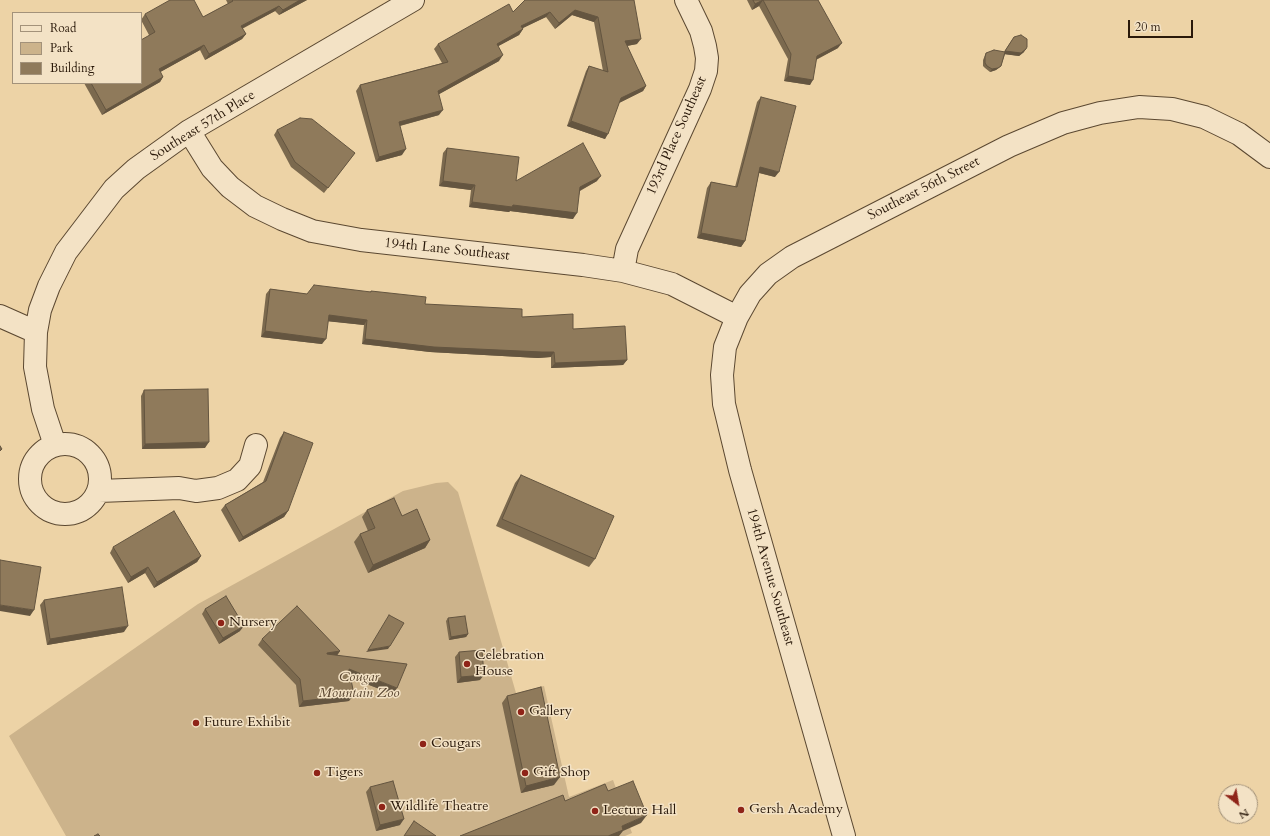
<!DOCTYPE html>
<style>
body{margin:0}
#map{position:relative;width:1270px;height:836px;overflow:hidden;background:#edd3a6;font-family:Cardo,serif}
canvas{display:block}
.legend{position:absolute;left:12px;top:12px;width:130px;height:72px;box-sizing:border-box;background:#f3e2c5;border:1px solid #a3927a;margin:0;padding:5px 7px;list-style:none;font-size:12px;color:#2a190a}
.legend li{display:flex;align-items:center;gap:8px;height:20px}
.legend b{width:20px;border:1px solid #a3927a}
.north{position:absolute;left:1218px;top:784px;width:40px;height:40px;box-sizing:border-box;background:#f3e2c5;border:1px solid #a3927a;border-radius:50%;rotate:149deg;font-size:11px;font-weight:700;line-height:16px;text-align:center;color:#2a190a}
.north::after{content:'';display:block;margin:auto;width:14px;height:18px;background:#8f2418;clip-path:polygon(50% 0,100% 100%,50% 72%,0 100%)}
.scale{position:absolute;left:1128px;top:20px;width:65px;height:18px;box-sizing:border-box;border:2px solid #2a190a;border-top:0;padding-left:5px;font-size:12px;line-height:14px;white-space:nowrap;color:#2a190a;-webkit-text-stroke:3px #f3e2c5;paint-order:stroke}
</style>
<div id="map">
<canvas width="1270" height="836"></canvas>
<ul class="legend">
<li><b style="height:5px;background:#f3e2c5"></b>Road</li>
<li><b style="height:11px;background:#ccb38b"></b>Park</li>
<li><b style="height:11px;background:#8f7a5b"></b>Building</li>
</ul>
<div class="north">N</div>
<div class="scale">20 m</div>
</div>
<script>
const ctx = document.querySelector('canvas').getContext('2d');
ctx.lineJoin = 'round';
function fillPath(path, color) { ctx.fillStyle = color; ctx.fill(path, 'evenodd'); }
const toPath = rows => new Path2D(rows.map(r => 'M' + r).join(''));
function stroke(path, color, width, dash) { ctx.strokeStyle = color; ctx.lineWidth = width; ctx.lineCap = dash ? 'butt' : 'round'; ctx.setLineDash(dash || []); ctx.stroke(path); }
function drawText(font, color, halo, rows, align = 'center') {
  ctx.font = font + ' Cardo,serif'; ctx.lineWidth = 3; ctx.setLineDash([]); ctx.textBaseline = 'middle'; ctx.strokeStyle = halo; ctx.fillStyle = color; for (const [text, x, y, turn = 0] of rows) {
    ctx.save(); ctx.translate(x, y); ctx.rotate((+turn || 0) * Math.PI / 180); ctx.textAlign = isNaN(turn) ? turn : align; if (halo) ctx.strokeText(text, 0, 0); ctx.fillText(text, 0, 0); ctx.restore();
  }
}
fillPath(toPath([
 [448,482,458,492,516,693,544,686,569,797,613,780,632,833,625,836,66,836,9,736,198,604,403,491,436,483]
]), '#ccb38b');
const minor = toPath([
 [189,131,212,168,230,187,255,206,282,219,312,231,361,240,583,265,623,271,672,284,737,317],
 [623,271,627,249,700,89,706,71,707,58,705,46,701,31,686,0],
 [0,316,36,332],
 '30 479a35 35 0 1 1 70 0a35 35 0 1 1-70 0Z',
 [55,445,43,409,35,367,36,332,40,310,49,286,66,252,114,189,136,169,189,131,413,0],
 [99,491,179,488,196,491,218,488,237,480,250,466,256,445],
 [844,836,740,470,724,404,722,375,725,347,737,317,750,294,768,274,792,257,1009,146,1063,123,1100,113,1139,107,1172,109,1204,117,1239,134,1270,157]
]);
stroke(minor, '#5b4831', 24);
stroke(minor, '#f3e2c5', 22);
fillPath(toPath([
 [226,0,307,0,279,15,275,11,242,29,246,34,242,39,205,60,200,50,160,72,163,77,160,82,102,115,84,83,141,83,149,35,141,20,145,14,203,17,228,4],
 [634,0,637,44,627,46,646,86,643,91,619,103,605,139,567,126,586,71,589,66,603,71,594,22,572,15,555,29,546,17,522,28,523,29,519,35,498,46,499,61,439,94,439,115,400,126,402,155,376,162,356,91,360,85,442,63,434,49,438,44,513,12],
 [747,0,818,0,838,48,816,60,810,85,784,81,788,59,759,6,752,10],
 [1014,37,1024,52,1019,56,1005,54,1001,66,996,70,990,72,985,68,983,66,983,60,986,53,1004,52],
 [761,97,775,177,759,173,745,241,741,247,697,238,707,188,711,182,735,187,757,102],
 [277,130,355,153,324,193,291,167,274,135],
 [447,148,516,181,597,181,580,191,573,219,510,211,509,212,469,207,471,190,439,186,443,153],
 [270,289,307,294,370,292,371,291,425,304,522,317,573,329,627,360,623,365,551,368,551,357,538,358,430,352,362,344,364,325,328,321,322,344,261,337,266,294],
 [144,390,205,448,142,449,141,396],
 [284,432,288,511,284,517,239,542,221,510,225,505,263,482,280,438],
 [521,475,595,559,589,567,496,526,515,483],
 [367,510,402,516,430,540,425,548,368,573,354,542,360,534,368,531,362,517],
 [113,547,201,556,197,562,154,588,145,573,128,583,110,553],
 [44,600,124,632,47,645,40,605],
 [205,609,240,631,219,644,202,614],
 [448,618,468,634,466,637,449,640,446,621],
 [262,639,340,651,337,655,393,694,351,678,349,701,299,707,296,685,258,645],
 [459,652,480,680,457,683,455,657],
 [507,696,554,785,521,793,502,703],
 [370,787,400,825,376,831,366,792]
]), '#7b694e');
fillPath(toPath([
 [300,0,307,0,279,15,283,10],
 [763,0,759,6,752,10,755,4],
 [279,6,275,11,237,31,241,26],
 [575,10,598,17,594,22,572,15,555,29,559,23],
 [550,12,546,17,517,31,521,26],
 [523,29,519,35,493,49,497,44],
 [246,34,242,39,205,60,209,54],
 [641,39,637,44,621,47,625,41],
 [842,43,838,48,813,61,817,56],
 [204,45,200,50,155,75,159,69],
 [1026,49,1024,52,1019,56,1003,54,1005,51],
 [503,55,499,61,434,97,438,91],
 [1001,66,996,70,990,72,992,69],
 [788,76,813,80,810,85,784,81],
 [163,77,160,82,102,115,106,110],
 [646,86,643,91,617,104,621,98],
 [443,110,439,115,395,127,399,122],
 [571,121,608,134,605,139,567,126],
 [406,149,402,155,376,162,379,157],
 [760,167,779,172,775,177,756,172],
 [601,176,597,181,577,192,580,187],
 [443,181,475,185,471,190,439,186],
 [472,202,513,205,577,213,573,219,510,211,509,212,469,207],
 [701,233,745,241,741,247,697,238],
 [329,315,367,320,364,325,325,321],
 [265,331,326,339,322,344,261,337],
 [365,339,554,352,551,357,538,358,430,352,362,344],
 [627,360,623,365,551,368,555,363],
 [209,442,205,448,142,449,145,444],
 [288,511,284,517,239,542,243,537],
 [430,540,425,548,368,573,373,565],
 [201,556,197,562,154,588,157,582],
 [148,567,145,573,128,583,131,577],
 [0,605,34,610,30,616,0,611],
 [128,626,124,632,47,645,50,639],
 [244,626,240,631,219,644,223,638],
 [468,634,466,637,449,640,451,637],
 [390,646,388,649,366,652,368,650],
 [340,651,336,657,322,659,327,653],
 [349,669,397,688,393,694,345,676],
 [484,675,480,680,457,683,461,677],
 [354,695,349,701,299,707,303,701],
 [560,777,554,785,521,793,526,786],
 [647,815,641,823,623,831,619,836,608,836,622,826],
 [404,819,400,825,376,831,380,825]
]), '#645540');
const building = toPath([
 [170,0,194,0,203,17,233,1,232,0,300,0,283,10,279,6,241,26,246,34,209,54,204,45,159,69,163,77,106,110,91,83,141,83,141,40,155,32,145,14,170,0],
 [525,0,634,0,641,39,625,41,646,86,621,98,608,134,571,121,589,66,608,72,598,17,575,10,559,23,550,12,521,26,523,29,497,44,503,55,438,91,443,110,399,122,406,149,379,157,360,85,448,62,438,44,509,4,513,12,525,0],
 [753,0,818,0,842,43,817,56,813,80,788,76,791,54,763,0,755,4,753,0],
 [1021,35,1027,39,1027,47,1026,49,1021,53,1005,51,1014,37,1021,35],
 [994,50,1005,52,1001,66,998,68,992,69,987,66,985,63,985,57,986,53,994,50],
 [761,97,796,106,779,172,760,167,745,241,701,233,711,182,737,187,761,97],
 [300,118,312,119,355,153,328,188,295,162,277,130,300,118],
 [583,143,601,176,580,187,577,213,513,205,512,207,472,202,475,185,443,181,447,148,519,157,516,181,583,143],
 [314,285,371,292,371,291,426,297,425,304,522,309,522,317,573,314,573,329,625,326,627,360,555,363,554,352,542,352,434,347,365,339,367,320,329,315,326,339,265,331,270,289,307,294,314,285],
 [208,389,209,442,145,444,144,390,208,389],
 [284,432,313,443,288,511,243,537,225,505,266,481,284,432],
 [0,446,2,449,0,451,0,446],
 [521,475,614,516,595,559,502,519,521,475],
 [394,498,402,516,417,509,430,540,373,565,360,534,375,528,367,510,394,498],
 [174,511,201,556,157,582,148,567,131,577,113,547,174,511],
 [0,560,41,567,34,610,0,605,0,560],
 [122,587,128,626,50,639,44,600,122,587],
 [226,596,244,626,223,638,205,609,226,596],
 [297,606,340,651,327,653,327,654,407,664,397,688,349,669,354,695,303,701,300,679,262,639,297,606],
 [389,615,404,623,390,646,368,650,389,615],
 [465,616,468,634,451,637,448,618,465,616],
 [482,650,484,675,461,677,459,652,482,650],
 [541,687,560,777,526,786,507,696,541,687],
 [393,781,404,819,380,825,370,787,393,781],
 [633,781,647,815,622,826,623,830,608,836,460,836,563,795,565,801,605,784,608,791,633,781],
 [414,821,436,836,404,836,414,821],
 [98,834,100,836,94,836,98,834]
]);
fillPath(building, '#8f7a5b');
stroke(building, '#645540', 1);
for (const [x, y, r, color] of [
 [221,623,4,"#8f2418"],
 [467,664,4,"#8f2418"],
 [521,712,4,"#8f2418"],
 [196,723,4,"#8f2418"],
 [423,744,4,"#8f2418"],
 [317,773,4,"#8f2418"],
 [525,773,4,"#8f2418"],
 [382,807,4,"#8f2418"],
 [741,810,4,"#8f2418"],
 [595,811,4,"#8f2418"]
]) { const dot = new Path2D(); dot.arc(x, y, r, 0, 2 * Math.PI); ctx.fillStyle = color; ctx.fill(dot); stroke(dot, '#f3e2c5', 1.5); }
drawText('14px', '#2a190a', '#f3e2c5', [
 ["Southeast 57th Place",203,126,-32],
 ["193rd Place Southeast",677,136,-66],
 ["Southeast 56th Street",924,189,-27],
 ["194th Lane Southeast",447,250,6],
 ["194th Avenue Southeast",770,577,74]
]);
drawText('14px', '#2a190a', '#f3e2c5', [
 ["Nursery",229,623],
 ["Celebration",475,656],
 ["House",475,672],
 ["Gallery",529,712],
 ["Future Exhibit",204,723],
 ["Cougars",431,744],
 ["Tigers",325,773],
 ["Gift Shop",533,773],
 ["Wildlife Theatre",390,807],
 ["Gersh Academy",749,810],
 ["Lecture Hall",603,811]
], 'left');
drawText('italic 14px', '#5b4731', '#f3e2c5', [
 ["Cougar",359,678],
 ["Mountain Zoo",359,694]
]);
</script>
